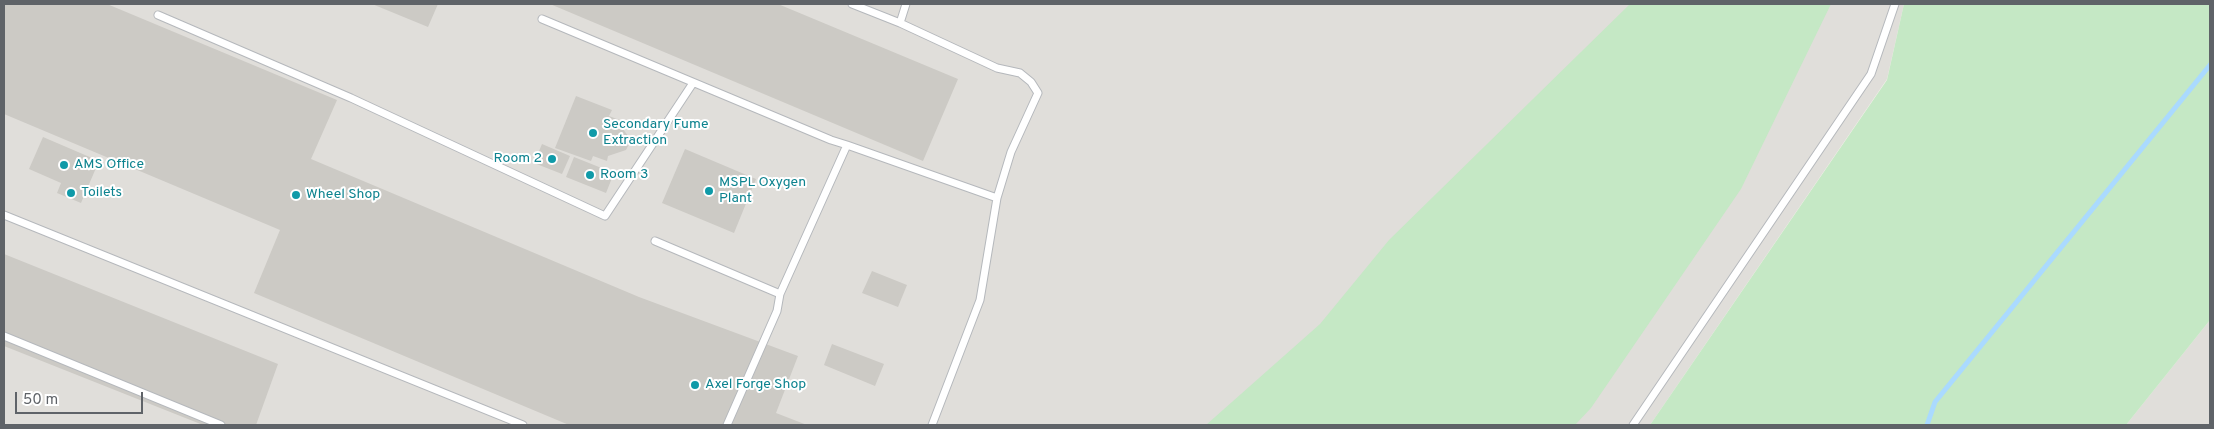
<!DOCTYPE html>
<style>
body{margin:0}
#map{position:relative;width:2214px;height:429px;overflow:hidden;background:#f1efe8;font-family:Overpass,sans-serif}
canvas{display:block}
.frame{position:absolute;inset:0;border:5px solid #5f6368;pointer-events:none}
.scale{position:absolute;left:15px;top:392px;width:128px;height:22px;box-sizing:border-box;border:2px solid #5f6368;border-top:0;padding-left:6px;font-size:15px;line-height:18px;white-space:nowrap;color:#5f6368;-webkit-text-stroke:4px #fff;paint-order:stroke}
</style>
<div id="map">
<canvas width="2214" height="429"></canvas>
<div class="frame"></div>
<div class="scale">50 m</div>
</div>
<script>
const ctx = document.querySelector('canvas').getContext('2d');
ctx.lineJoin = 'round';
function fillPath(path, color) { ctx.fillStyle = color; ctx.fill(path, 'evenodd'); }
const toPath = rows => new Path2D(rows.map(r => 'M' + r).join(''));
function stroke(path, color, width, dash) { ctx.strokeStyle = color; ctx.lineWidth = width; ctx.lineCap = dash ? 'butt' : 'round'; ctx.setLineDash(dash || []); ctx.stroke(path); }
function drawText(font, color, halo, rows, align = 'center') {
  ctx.font = font + ' Overpass,sans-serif'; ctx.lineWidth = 4; ctx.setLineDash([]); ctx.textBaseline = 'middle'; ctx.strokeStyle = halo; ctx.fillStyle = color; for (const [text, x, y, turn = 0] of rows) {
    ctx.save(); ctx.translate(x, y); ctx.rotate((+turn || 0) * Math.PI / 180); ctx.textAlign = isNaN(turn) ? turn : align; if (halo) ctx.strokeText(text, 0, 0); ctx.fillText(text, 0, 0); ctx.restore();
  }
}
fillPath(toPath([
 [4,4,1904,4,1887,79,1650,425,4,425],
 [2210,320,2210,425,2126,425]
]), '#e0deda');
fillPath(toPath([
 [1630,4,1831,4,1741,189,1591,408,1575,425,1206,425,1320,324,1389,240],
 [1904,4,2210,4,2210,320,2126,425,1650,425,1887,80]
]), '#c5e8c5');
stroke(toPath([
 [1927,425,1935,402,2210,65]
]), '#aadaff', 5);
fillPath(toPath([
 [4,4,107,4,337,100,311,159,639,297,798,356,776,413,807,425,569,425,254,293,280,230,4,114],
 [372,4,438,4,428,27],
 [550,4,778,4,958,79,923,161],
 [576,96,612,110,609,116,622,121,620,125,631,140,626,150,608,156,607,161,593,156,591,161,555,148],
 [43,137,99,161,81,203,57,193,61,183,29,169],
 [542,144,570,156,562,174,534,163],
 [685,149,756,179,734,233,662,203],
 [574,157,614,173,606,193,566,177],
 [4,254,278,364,256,425,203,425,4,346],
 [872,271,907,285,898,307,862,293],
 [832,344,884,364,875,386,824,365]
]), '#cccac5');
const service = toPath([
 [852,4,900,23],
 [158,15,351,98,605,216,693,83],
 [542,19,831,140,847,145],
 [4,215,523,425],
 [655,241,780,294],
 [4,336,221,425],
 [727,425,777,311,780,294,847,145,997,198,1011,152,1038,93,1031,82,1020,73,997,68,900,23,906,4],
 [932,425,980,300,997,198],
 [1633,425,1871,74,1895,4]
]);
stroke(service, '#b5b8bc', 9);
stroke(service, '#fff', 7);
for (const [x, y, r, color] of [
 [593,133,5,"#0f9aa8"],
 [552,159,5,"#0f9aa8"],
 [64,165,5,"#0f9aa8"],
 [590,175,5,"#0f9aa8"],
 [709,191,5,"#0f9aa8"],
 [71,193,5,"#0f9aa8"],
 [296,195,5,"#0f9aa8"],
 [695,385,5,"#0f9aa8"]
]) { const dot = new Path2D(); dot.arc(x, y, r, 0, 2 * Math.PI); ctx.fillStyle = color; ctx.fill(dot); stroke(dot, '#fff', 2); }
drawText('14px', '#0d838f', '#fff', [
 ["Secondary Fume",603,125],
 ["Extraction",603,141],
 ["Room 2",542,159,"right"],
 ["AMS Office",74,165],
 ["Room 3",600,175],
 ["MSPL Oxygen",719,183],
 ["Plant",719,199],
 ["Toilets",81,193],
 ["Wheel Shop",306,195],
 ["Axel Forge Shop",705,385]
], 'left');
</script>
